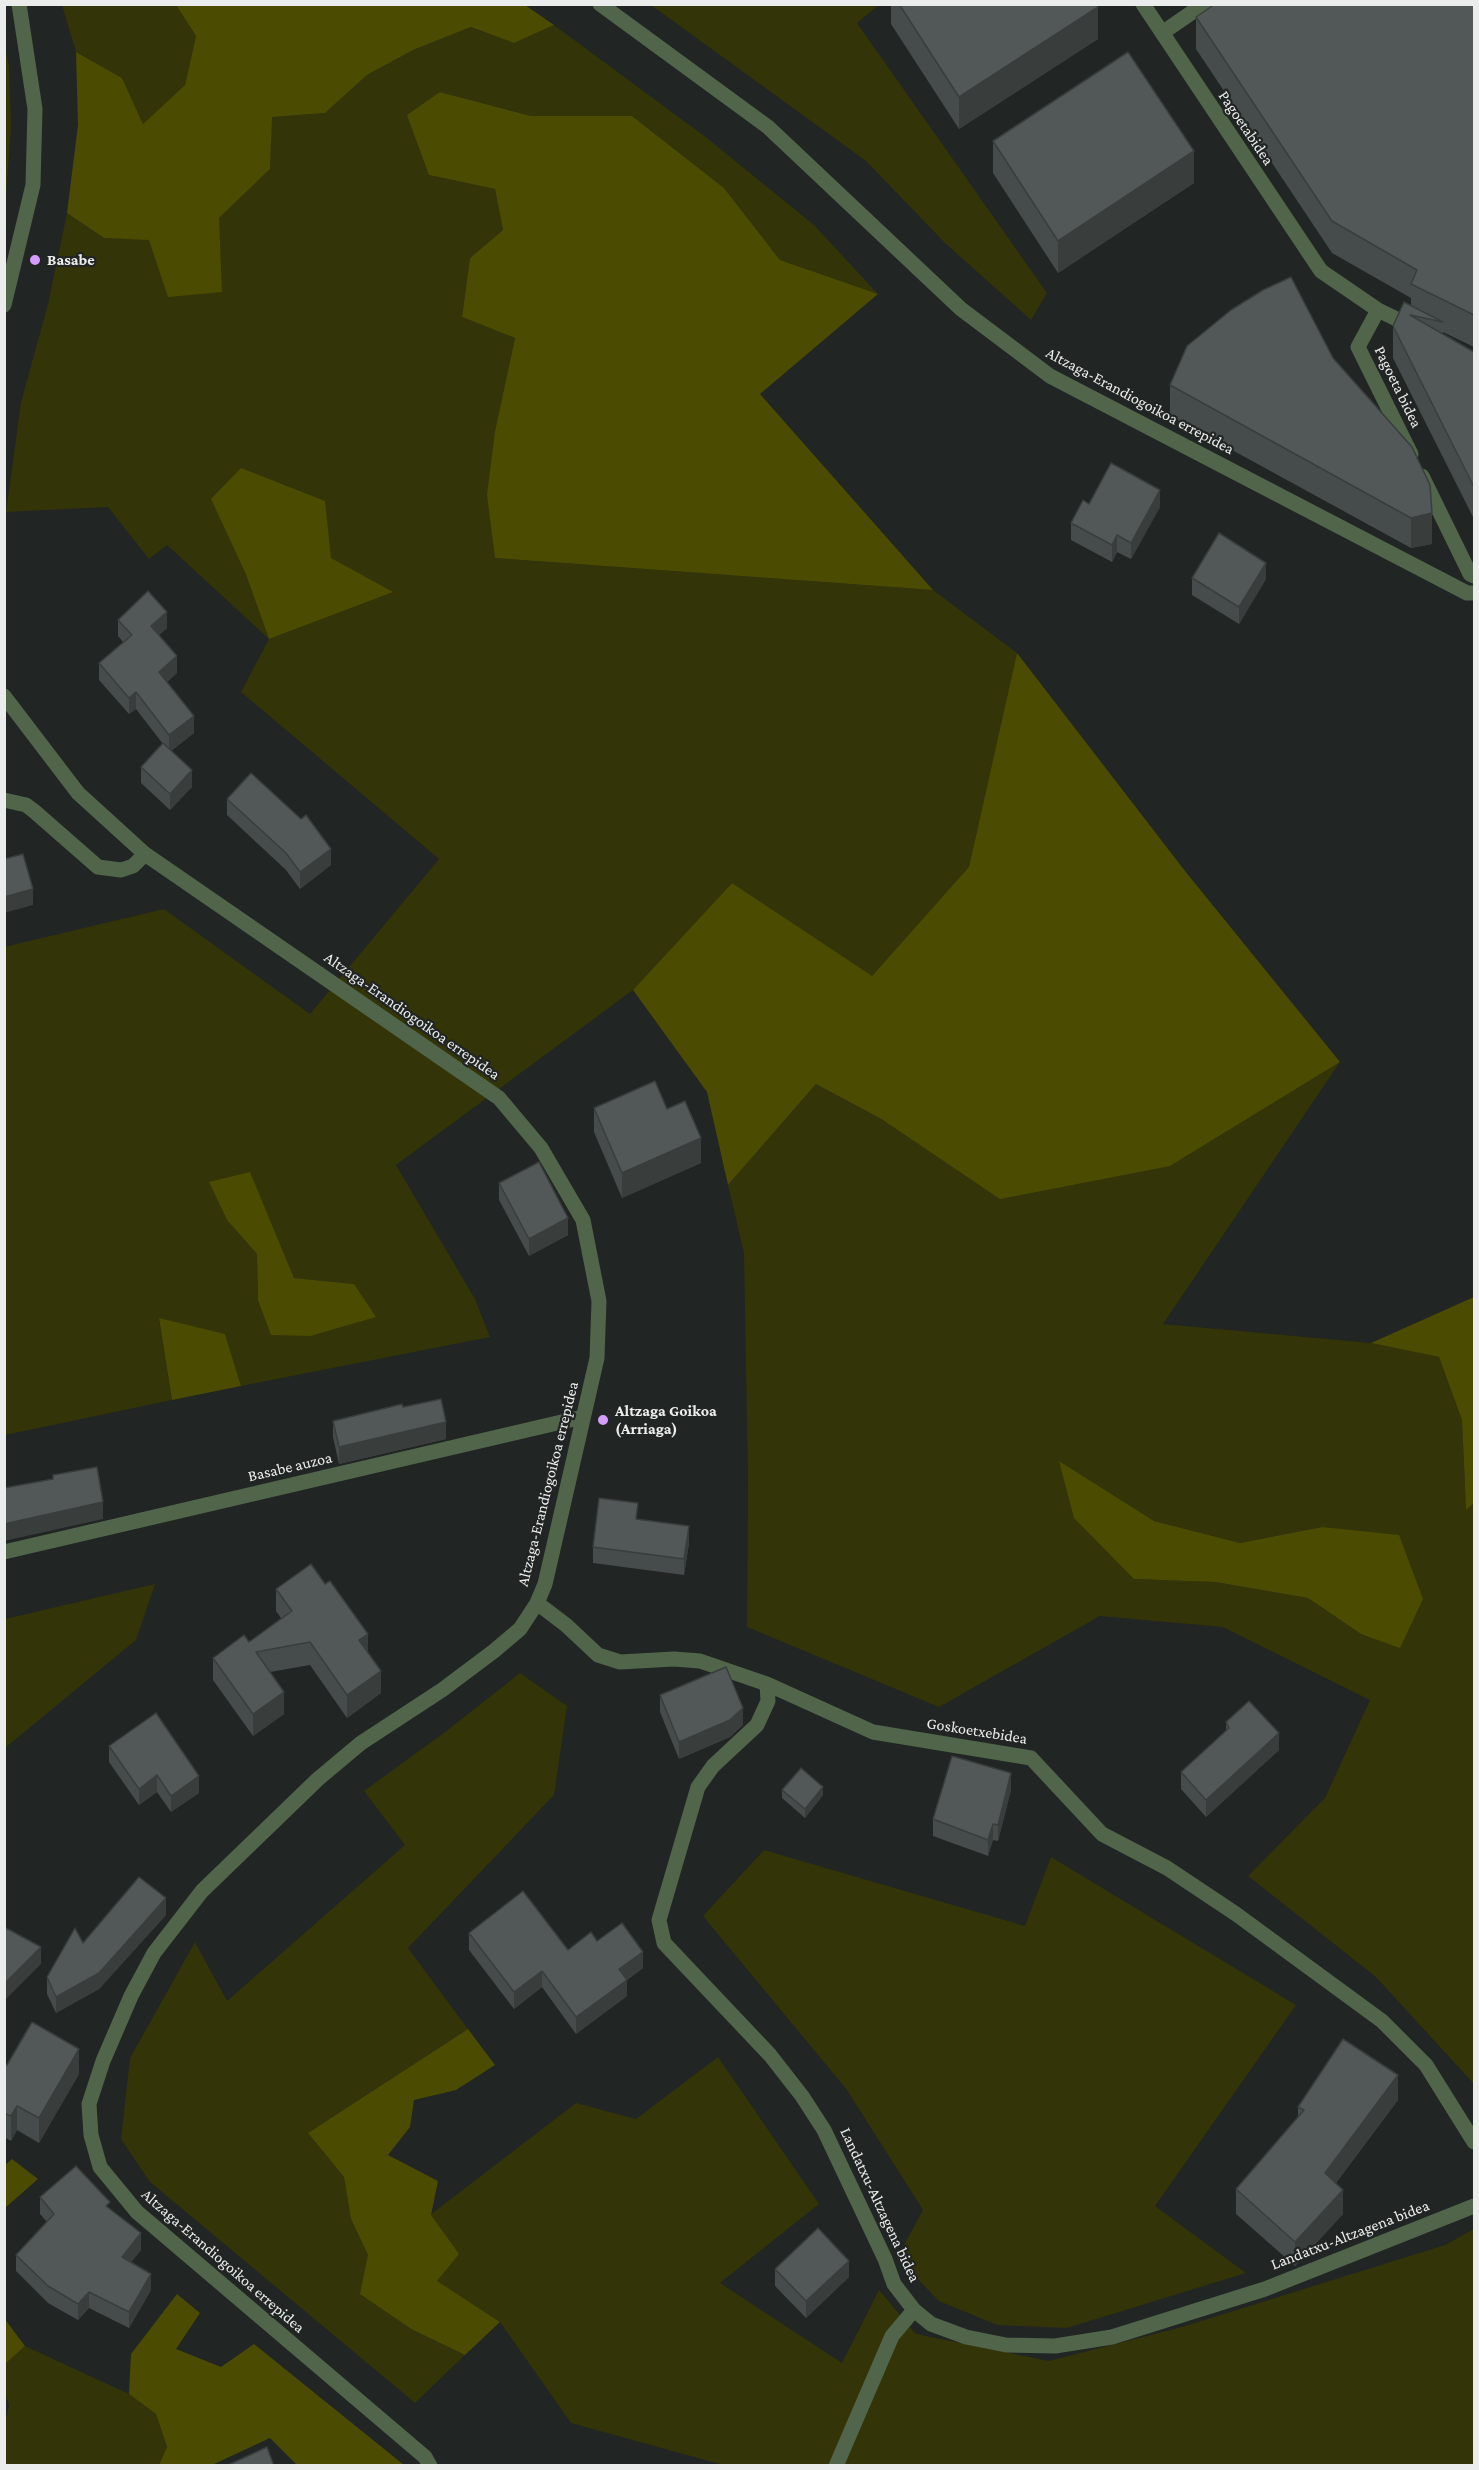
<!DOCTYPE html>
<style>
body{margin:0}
#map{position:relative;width:1479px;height:2470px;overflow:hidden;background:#212523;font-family:"Crimson Pro",serif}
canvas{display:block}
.frame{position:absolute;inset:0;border:6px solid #eaedec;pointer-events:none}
</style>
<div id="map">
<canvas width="1479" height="2470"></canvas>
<div class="frame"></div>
</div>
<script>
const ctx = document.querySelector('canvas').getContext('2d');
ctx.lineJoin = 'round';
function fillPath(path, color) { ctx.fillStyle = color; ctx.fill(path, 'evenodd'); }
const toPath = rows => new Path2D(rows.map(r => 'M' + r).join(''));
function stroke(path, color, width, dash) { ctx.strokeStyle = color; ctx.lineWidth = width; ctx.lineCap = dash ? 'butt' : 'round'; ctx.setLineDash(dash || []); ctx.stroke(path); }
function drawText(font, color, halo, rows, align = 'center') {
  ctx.font = font + ' "Crimson Pro",serif'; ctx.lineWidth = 4.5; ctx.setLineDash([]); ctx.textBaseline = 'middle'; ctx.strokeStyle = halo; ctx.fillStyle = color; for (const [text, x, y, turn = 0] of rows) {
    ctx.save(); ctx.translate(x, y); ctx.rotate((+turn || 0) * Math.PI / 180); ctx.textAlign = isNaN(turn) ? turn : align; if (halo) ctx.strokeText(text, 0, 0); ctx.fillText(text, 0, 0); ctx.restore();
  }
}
fillPath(toPath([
 [62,5,176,5,196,36,185,85,143,124,122,78,76,52],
 [651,5,879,5,857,23,1047,293,1031,320,945,243,866,161],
 [554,25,707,138,814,225,878,294,780,260,724,188,632,116,531,116,440,92,429,175,495,189,503,230,470,258,462,317,515,338,495,431,488,495,495,558,933,590,1017,653,969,868,871,977,732,883,633,990,396,1165,475,1299,490,1337,241,1386,225,1334,159,1319,172,1400,5,1435,4,947,164,909,310,1014,439,859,241,692,269,639,167,545,149,559,108,507,6,512,21,402,48,304,67,213,104,238,149,239,219,218,270,169,271,117,325,113,367,75,413,50,471,27,514,43],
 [245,572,392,591,269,639],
 [250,1173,294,1278,354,1284,258,1300,257,1254,227,1220,210,1183],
 [5,48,9,65,11,127,5,210],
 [1340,1062,1163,1324,1371,1343,1439,1357,1462,1420,1466,1509,1474,1503,1474,2084,1376,1977,1248,1876,1325,1798,1370,1700,1223,1627,1100,1616,939,1707,747,1627,748,1480,744,1253,728,1185,816,1084,883,1120,1170,1166],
 [1060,1462,1154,1521,1240,1543,1322,1527,1361,1634,1308,1598,1215,1582,1134,1579],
 [155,1584,136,1640,5,1748,5,1619],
 [520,1673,567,1706,554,1795,408,1948,468,2029,308,2133,344,2177,351,2219,368,2255,413,2330,465,2355,415,2403,150,2182,121,2139,130,2058,195,1942,227,2001,405,1845,364,1791,445,1732],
 [764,1850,1025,1926,1051,1857,1296,2005,1155,2206,1246,2273,1067,2328,997,2325,939,2301,897,2258,923,2210,847,2090,703,1916],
 [718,2057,819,2204,720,2283,842,2363,879,2290,916,2334,1049,2361,1182,2327,1445,2245,1474,2229,1474,2465,723,2465,571,2423,500,2322,436,2281,430,2215,576,2103,636,2119],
 [25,2346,129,2394,156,2414,167,2448,159,2465,5,2465,5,2422,9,2405,5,2395,5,2364]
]), '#333408');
fillPath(toPath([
 [176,5,525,5,554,25,514,43,471,27,413,50,367,75,325,113,272,117,270,169,219,218,222,292,168,297,149,240,104,238,67,213,78,125,76,52,122,78,143,124,185,85,196,36],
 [440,92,531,116,632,116,724,188,780,260,878,294,760,394,933,590,495,558,487,495,495,431,515,338,462,317,470,258,503,230,495,189,429,175,407,115],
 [241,468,325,501,331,558,393,592,269,639,245,572,211,499],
 [1017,653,1185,871,1340,1062,1170,1166,1000,1199,883,1120,816,1084,728,1185,707,1092,633,990,732,883,872,976,969,867],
 [250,1172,294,1278,354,1284,376,1317,310,1336,271,1335,258,1300,257,1254,227,1220,209,1182],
 [1474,1297,1474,1503,1466,1510,1462,1420,1439,1357,1371,1343],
 [159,1318,225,1334,241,1386,172,1400],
 [1059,1461,1154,1521,1240,1543,1322,1527,1399,1535,1423,1599,1400,1648,1361,1634,1308,1598,1215,1582,1134,1579,1074,1518],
 [468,2029,495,2065,456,2090,414,2100,410,2127,388,2155,438,2181,431,2215,459,2254,437,2281,500,2322,465,2355,413,2330,360,2294,368,2255,351,2219,344,2177,308,2133],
 [12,2159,38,2179,5,2208,5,2165],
 [177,2294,200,2313,176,2349,221,2367,254,2344,404,2465,297,2465,270,2438,212,2465,159,2465,167,2447,156,2414,129,2394,131,2354],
 [4,2318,25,2346,5,2364,4,2364]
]), '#4b4c01');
stroke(toPath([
 [600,4,768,127,961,309,1050,376,1467,593,1474,593],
 [1143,4,1321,271,1378,310,1413,327],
 [1162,33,1204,4],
 [4,305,33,185,35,109,19,4],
 [1378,310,1358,347,1411,454],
 [1422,476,1470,574,1474,576],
 [4,696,78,793,145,854,499,1098,541,1148,583,1220,599,1301,597,1358,545,1584,537,1603,520,1629,494,1651,442,1690,361,1743,318,1779,202,1891,154,1953,131,1996,103,2061,89,2104,91,2135,100,2167,137,2212,425,2457,430,2466],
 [4,800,26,805,34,811,98,867,121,870,133,866,145,854],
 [4,1552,583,1417],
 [537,1603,566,1625,598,1655,620,1662,674,1659,700,1661,767,1684,873,1732,1031,1758,1102,1834,1167,1868,1236,1914,1382,2021,1426,2065,1474,2142],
 [767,1684,768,1701,757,1725,713,1766,698,1787,659,1920,664,1943,770,2055,802,2096,824,2130,885,2259,894,2284,914,2310,931,2324,966,2337,1006,2345,1055,2346,1112,2337,1265,2289,1474,2206],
 [836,2466,892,2336,914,2310]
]), '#50654a', 15);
fillPath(toPath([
 [891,4,1096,4,1098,39,959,129,891,24],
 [1474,4,1474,347,1443,332,1443,334,1474,352,1474,519,1393,358,1393,326,1411,305,1411,298,1332,253,1196,49,1196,17],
 [993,141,1194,183,1058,273,993,173],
 [1333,358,1432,544,1411,548,1170,416,1170,385],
 [1089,504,1160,507,1131,559,1117,552,1112,562,1071,540,1071,523],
 [1192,578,1266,579,1239,624,1192,595],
 [118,620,167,628,159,635,177,673,167,682,194,733,171,751,192,787,170,810,141,783,141,767,163,744,136,709,129,714,99,680,99,663,123,642,118,636],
 [227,799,331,865,300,889,286,870,227,815],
 [594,1108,667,1109,701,1163,622,1198,594,1132],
 [499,1183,568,1235,529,1256,499,1200],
 [333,1421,446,1439,339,1464,333,1437],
 [638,1519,689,1543,684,1575,593,1563,593,1547],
 [276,1589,368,1651,381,1693,347,1718,310,1665,270,1672,284,1714,253,1736,213,1680,213,1658,249,1642,281,1618,276,1611],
 [660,1695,743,1725,730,1737,679,1759,660,1712],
 [1226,1722,1279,1750,1206,1817,1181,1789,1181,1772,1226,1731],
 [109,1746,199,1793,171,1812,157,1792,139,1805,109,1762],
 [782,1790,823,1795,805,1818,782,1798],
 [1011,1790,998,1841,993,1840,988,1856,933,1836,933,1819],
 [166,1915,99,1989,56,2013,47,1994,47,1977,83,1943],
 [469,1933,568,1950,597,1941,643,1968,627,1980,627,1996,576,2034,542,1987,514,2009,469,1950],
 [4,2064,7,2065,79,2074,39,2143,17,2130,11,2141,4,2137],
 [1398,2100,1336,2183,1343,2214,1295,2266,1236,2214,1236,2189,1298,2117,1298,2107],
 [40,2197,110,2208,141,2250,131,2262,151,2290,129,2328,89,2308,78,2320,48,2303,16,2271,16,2255,47,2222,40,2214],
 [775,2269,849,2277,806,2318,775,2286]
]), '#464c4b');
fillPath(toPath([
 [1098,7,1098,39,959,129,959,97],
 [1194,151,1194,183,1058,273,1058,241],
 [1160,490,1160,507,1131,559,1131,543],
 [1432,513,1432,544,1411,548,1411,518],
 [1117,535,1117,552,1112,562,1112,545],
 [1266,563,1266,579,1239,624,1239,607],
 [167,612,167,628,151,643,151,626],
 [177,656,177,673,159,688,159,672],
 [136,692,136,709,129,714,129,698],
 [194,716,194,733,169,752,169,735],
 [192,770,192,787,170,810,170,794],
 [331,849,331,865,300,889,300,872],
 [33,889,33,905,4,913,4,897],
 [701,1138,701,1163,622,1198,622,1173],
 [568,1218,568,1235,529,1256,529,1239],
 [446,1422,446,1439,339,1464,339,1447],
 [103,1502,103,1519,4,1541,4,1524],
 [689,1526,689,1543,684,1575,684,1559],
 [368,1634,368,1656,359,1640],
 [381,1671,381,1693,347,1718,347,1695],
 [284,1692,284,1714,253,1736,253,1714],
 [743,1708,743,1725,730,1737,679,1759,679,1742],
 [1279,1733,1279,1750,1206,1817,1206,1800],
 [1011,1773,1011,1790,998,1841,998,1825],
 [157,1775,157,1792,139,1805,139,1789],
 [199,1776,199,1793,171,1812,171,1796],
 [823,1787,823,1795,805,1818,805,1809],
 [993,1824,993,1840,988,1856,988,1840],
 [166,1898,166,1915,99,1989,56,2013,56,1997],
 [41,1947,41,1964,4,2001,4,1984],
 [643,1952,643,1968,627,1980,627,1996,576,2034,576,2017,619,1969],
 [542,1971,542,1987,514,2009,514,1992],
 [79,2049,79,2074,39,2143,39,2118],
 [1398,2075,1398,2100,1325,2197,1325,2173],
 [17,2106,17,2130,11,2141,11,2116],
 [1343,2190,1343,2214,1295,2266,1295,2242],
 [141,2233,141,2250,122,2274,122,2257],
 [849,2261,849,2277,806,2318,806,2301],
 [151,2274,151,2290,129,2328,129,2312],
 [89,2292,89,2308,78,2320,78,2304]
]), '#393e3d');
const building = toPath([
 [899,4,1096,4,1098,7,959,97,899,4],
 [1215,4,1474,4,1474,315,1411,284,1417,270,1332,221,1196,17,1215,4],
 [1128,52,1194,151,1058,241,993,141,1128,52],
 [1291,277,1333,358,1412,447,1430,485,1432,513,1411,518,1170,385,1187,346,1231,310,1263,290,1291,277],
 [1404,302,1443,322,1410,315,1474,352,1474,487,1393,326,1404,302],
 [1111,463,1160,490,1131,543,1117,535,1112,545,1071,523,1083,500,1089,504,1111,463],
 [1219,533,1266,563,1239,607,1192,578,1219,533],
 [148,591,167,612,151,626,177,656,159,672,194,716,169,735,136,692,129,698,99,663,132,635,118,620,148,591],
 [163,743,192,770,170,794,141,767,163,743],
 [251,773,301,819,306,815,331,849,300,872,286,853,227,799,251,773],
 [23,854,33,889,4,897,4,859,23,854],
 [655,1081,667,1109,685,1101,701,1138,622,1173,594,1108,655,1081],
 [539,1162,568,1218,529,1239,499,1183,539,1162],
 [441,1399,446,1422,339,1447,333,1421,402,1404,403,1407,441,1399],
 [97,1467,103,1502,4,1524,4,1488,53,1479,53,1475,97,1467],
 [599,1498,638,1503,636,1519,689,1526,684,1559,593,1547,599,1498],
 [311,1564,325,1584,330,1581,368,1634,359,1640,381,1671,347,1695,310,1642,256,1652,284,1692,253,1714,213,1658,244,1635,249,1642,292,1611,276,1589,311,1564],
 [726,1667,743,1708,730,1720,679,1742,660,1695,726,1667],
 [1249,1701,1279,1733,1206,1800,1181,1772,1229,1728,1226,1722,1249,1701],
 [156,1713,199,1776,171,1796,157,1775,139,1789,109,1746,156,1713],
 [952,1756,1011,1773,998,1825,993,1824,988,1840,933,1819,952,1756],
 [801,1768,823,1787,805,1809,782,1790,801,1768],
 [139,1877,166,1898,99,1973,56,1997,47,1977,75,1928,83,1943,139,1877],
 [523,1891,568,1950,591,1932,597,1941,622,1923,643,1952,619,1969,627,1980,576,2017,542,1971,514,1992,469,1933,523,1891],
 [4,1927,41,1947,4,1984,4,1927],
 [32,2022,79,2049,39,2118,17,2106,11,2116,4,2113,4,2064,7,2065,32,2022],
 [1343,2039,1398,2075,1325,2173,1343,2190,1295,2242,1236,2189,1304,2110,1298,2107,1343,2039],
 [76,2166,110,2202,106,2206,141,2233,122,2257,151,2274,129,2312,89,2292,78,2304,48,2286,16,2255,54,2214,40,2197,76,2166],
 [818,2228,849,2261,806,2301,775,2269,818,2228],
 [267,2447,274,2466,226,2466,267,2447]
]);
fillPath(building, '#515857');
stroke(building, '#393e3d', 1.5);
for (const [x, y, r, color] of [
 [35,260,6,"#d49cfc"],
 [603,1420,6,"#d49cfc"]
]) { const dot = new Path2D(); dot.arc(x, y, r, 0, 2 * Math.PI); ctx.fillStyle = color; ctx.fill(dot); stroke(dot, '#212523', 2); }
drawText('16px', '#eaedec', '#212523', [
 ["Pagoetabidea",1246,128,56],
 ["Pagoeta bidea",1398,387,64],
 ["Altzaga-Erandiogoikoa errepidea",1140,401,28],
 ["Altzaga-Erandiogoikoa errepidea",412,1016,35],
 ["Basabe auzoa",290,1467,-13],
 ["Altzaga-Erandiogoikoa errepidea",548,1484,-76],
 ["Goskoetxebidea",977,1731,9],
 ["Landatxu-Altzagena bidea",880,2205,65],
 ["Landatxu-Altzagena bidea",1350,2235,-21],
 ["Altzaga-Erandiogoikoa errepidea",223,2261,41]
]);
drawText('bold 16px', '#eaedec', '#212523', [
 ["Basabe",47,260],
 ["Altzaga Goikoa",615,1411],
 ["(Arriaga)",615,1429]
], 'left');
</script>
